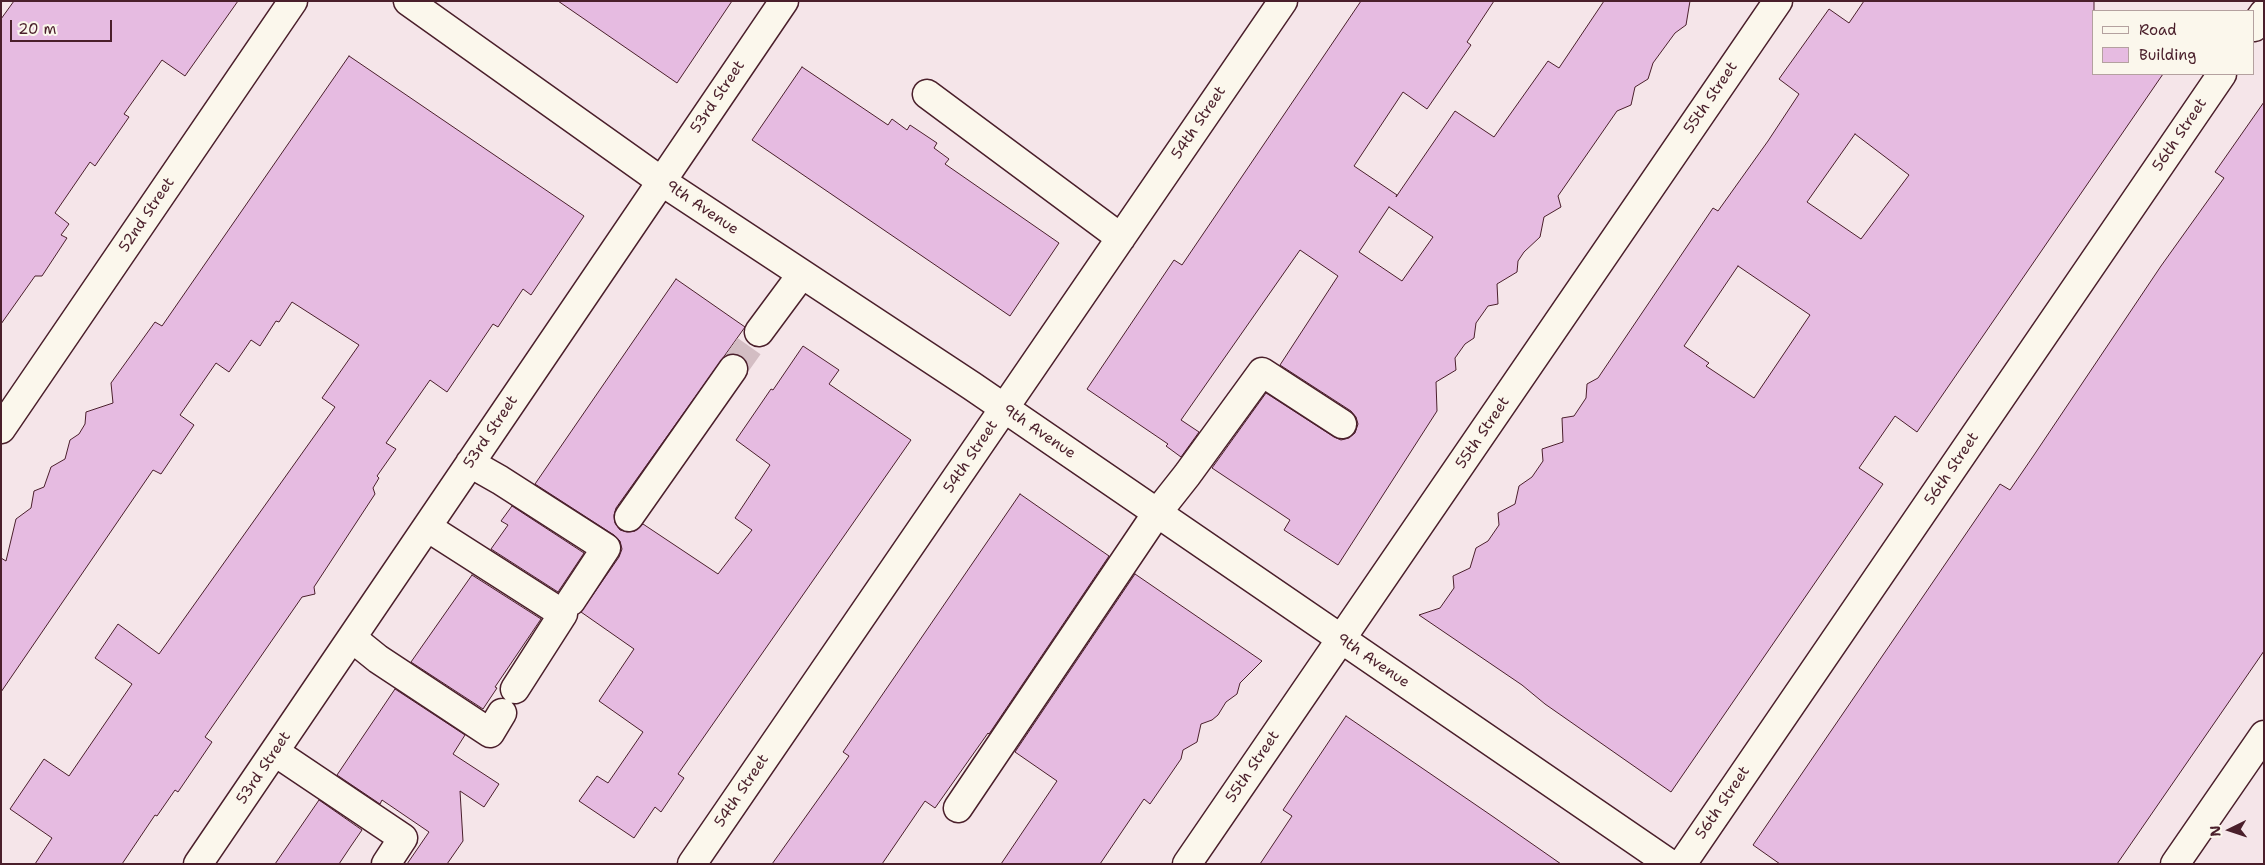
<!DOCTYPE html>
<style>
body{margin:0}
#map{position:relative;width:2265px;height:865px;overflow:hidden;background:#f5e5e9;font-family:"Shantell Sans",sans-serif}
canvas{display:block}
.frame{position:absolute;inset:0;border:2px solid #4a1f2b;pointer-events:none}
.legend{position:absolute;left:2092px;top:10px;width:162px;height:65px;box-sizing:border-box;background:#fbf7ec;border:1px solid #b4a19f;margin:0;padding:6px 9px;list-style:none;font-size:15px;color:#4a1f2b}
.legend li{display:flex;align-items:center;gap:10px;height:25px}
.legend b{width:25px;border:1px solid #b4a19f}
.north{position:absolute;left:2205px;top:805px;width:50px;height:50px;-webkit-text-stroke:4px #fbf7ec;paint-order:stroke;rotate:266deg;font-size:14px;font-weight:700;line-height:20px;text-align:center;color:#4a1f2b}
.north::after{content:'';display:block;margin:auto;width:18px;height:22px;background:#4a1f2b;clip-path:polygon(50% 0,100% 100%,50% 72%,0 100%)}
.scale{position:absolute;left:10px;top:20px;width:102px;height:22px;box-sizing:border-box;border:2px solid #4a1f2b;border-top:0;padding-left:6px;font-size:15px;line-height:18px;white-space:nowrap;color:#4a1f2b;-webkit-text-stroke:4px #fbf7ec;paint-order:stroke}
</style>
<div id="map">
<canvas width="2265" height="865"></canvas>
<div class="frame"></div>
<ul class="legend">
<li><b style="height:6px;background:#fbf7ec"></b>Road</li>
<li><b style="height:14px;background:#e6bbe1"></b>Building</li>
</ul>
<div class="north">N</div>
<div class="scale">20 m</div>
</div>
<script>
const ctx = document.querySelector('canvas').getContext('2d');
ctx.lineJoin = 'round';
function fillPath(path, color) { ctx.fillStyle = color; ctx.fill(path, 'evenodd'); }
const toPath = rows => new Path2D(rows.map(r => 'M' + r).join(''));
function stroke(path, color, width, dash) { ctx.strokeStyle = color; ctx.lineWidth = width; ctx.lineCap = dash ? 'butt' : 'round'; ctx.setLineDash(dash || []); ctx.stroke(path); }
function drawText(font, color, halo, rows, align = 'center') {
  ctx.font = font + ' "Shantell Sans",sans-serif'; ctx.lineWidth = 4.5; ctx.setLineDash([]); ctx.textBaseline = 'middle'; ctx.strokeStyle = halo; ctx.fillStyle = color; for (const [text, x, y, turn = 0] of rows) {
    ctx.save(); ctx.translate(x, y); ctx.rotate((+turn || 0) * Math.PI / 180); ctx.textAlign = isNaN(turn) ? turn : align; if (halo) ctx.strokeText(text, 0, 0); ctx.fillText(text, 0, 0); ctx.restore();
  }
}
const building = toPath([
 [14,1,238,1,185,76,162,60,124,114,129,117,95,166,90,162,55,213,69,224,61,235,67,238,42,276,35,276,1,324,1,19,14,1],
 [558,1,732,1,677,83,558,1],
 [1361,1,1494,1,1467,42,1471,45,1427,109,1403,92,1354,166,1397,195,1396,197,1455,111,1494,137,1548,61,1559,68,1604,1,1690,1,1686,25,1675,33,1653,63,1648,79,1635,87,1631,105,1617,111,1558,196,1561,207,1544,217,1540,237,1524,252,1518,261,1517,272,1497,284,1498,304,1488,306,1476,323,1474,338,1465,344,1455,358,1456,370,1436,382,1437,411,1338,565,1284,530,1290,520,1212,468,1266,393,1334,437,1341,440,1349,438,1355,433,1358,424,1356,417,1351,411,1280,365,1338,276,1300,250,1181,420,1199,432,1181,457,1166,446,1168,444,1087,389,1174,260,1182,265,1361,1],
 [1389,207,1433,237,1402,281,1359,252,1389,207],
 [1864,1,2094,1,2094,74,2163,74,1917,432,1895,416,1859,468,1883,484,1671,792,1545,704,1522,685,1419,615,1440,608,1454,588,1453,576,1470,568,1476,548,1488,541,1499,525,1498,513,1515,504,1519,486,1532,477,1543,461,1542,449,1563,442,1562,418,1574,416,1586,398,1587,384,1598,378,1713,208,1718,211,1768,141,1799,94,1779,79,1829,9,1849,23,1864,1],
 [1855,134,1909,175,1861,239,1807,202,1855,134],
 [1738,266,1810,315,1754,398,1706,366,1709,363,1684,346,1738,266],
 [349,56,584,216,531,295,523,289,498,327,493,324,447,392,430,380,386,443,396,449,377,476,379,478,373,488,375,494,314,587,315,594,302,597,205,737,212,742,178,792,175,790,157,816,155,815,122,864,35,864,52,838,10,809,44,759,69,776,132,684,95,658,118,624,159,654,335,407,322,398,359,345,292,302,279,322,276,321,260,346,251,340,229,372,216,363,180,415,194,425,161,474,153,470,1,692,1,558,6,561,16,519,31,508,34,491,44,487,51,467,65,459,70,440,79,434,85,424,86,412,113,403,111,383,155,322,162,326,349,56],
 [802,67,888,125,892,119,907,130,910,125,937,143,934,148,949,159,945,164,1059,243,1010,316,752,140,802,67],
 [2264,102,2264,651,2117,864,1780,864,1753,845,2000,484,2010,490,2034,455,2161,266,2224,178,2215,172,2264,102],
 [676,279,745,327,616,508,614,515,615,523,620,530,627,532,635,531,643,524,718,574,752,530,735,518,770,465,736,440,771,389,773,390,803,346,839,370,829,384,911,440,678,774,684,778,661,812,655,807,634,838,579,801,597,776,608,783,643,732,599,701,634,649,581,612,619,557,622,549,620,541,614,535,535,484,676,279],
 [1020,494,1109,556,989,734,988,733,935,808,925,801,882,864,772,864,849,756,843,752,1020,494],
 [512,506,584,553,558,592,491,549,508,525,501,521,512,506],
 [1135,574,1262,661,1240,683,1237,694,1226,702,1218,715,1212,720,1201,724,1197,742,1183,750,1181,759,1150,804,1144,799,1100,864,1001,864,1057,781,1015,752,1135,574],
 [472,575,541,619,495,687,497,688,483,709,411,662,472,575],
 [395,689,465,735,453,754,499,784,484,807,460,791,463,841,447,864,407,864,429,832,382,800,380,804,337,775,395,689],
 [1346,716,1495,818,1561,864,1260,864,1292,816,1283,810,1346,716],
 [319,800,362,830,351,846,339,864,275,864,319,800]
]);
fillPath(building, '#e6bbe1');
stroke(building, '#4a1f2b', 1);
stroke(toPath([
 [733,369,759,332]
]), '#d3bdc3', 28, [28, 14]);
const minor = toPath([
 [408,1,661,181,972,386,1670,864],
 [2254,27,2264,13],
 [927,94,1121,238],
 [759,332,802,274],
 [1,429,293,1],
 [470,463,500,480,606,548,571,601],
 [629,517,733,369],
 [427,527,563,614,515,689],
 [352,638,378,659,490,733,502,713],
 [275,752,403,838,386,864],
 [958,808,1157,513,1187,475,1262,372,1342,424],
 [198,864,784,1],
 [692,864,1283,1],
 [1187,864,1778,1],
 [1682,864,2222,74],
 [2175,864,2264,735]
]);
stroke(minor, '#4a1f2b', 31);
stroke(minor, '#fbf7ec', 28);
drawText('15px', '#4a1f2b', '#fbf7ec', [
 ["53rd Street",718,97,-56],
 ["55th Street",1711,98,-56],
 ["54th Street",1199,123,-56],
 ["56th Street",2180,135,-56],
 ["9th Avenue",702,208,34],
 ["52nd Street",147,215,-56],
 ["53rd Street",491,432,-56],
 ["9th Avenue",1039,432,34],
 ["55th Street",1483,433,-56],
 ["54th Street",971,457,-56],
 ["56th Street",1952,469,-56],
 ["9th Avenue",1373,661,34],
 ["55th Street",1253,767,-56],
 ["53rd Street",264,768,-56],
 ["54th Street",742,791,-56],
 ["56th Street",1723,803,-56]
]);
</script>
